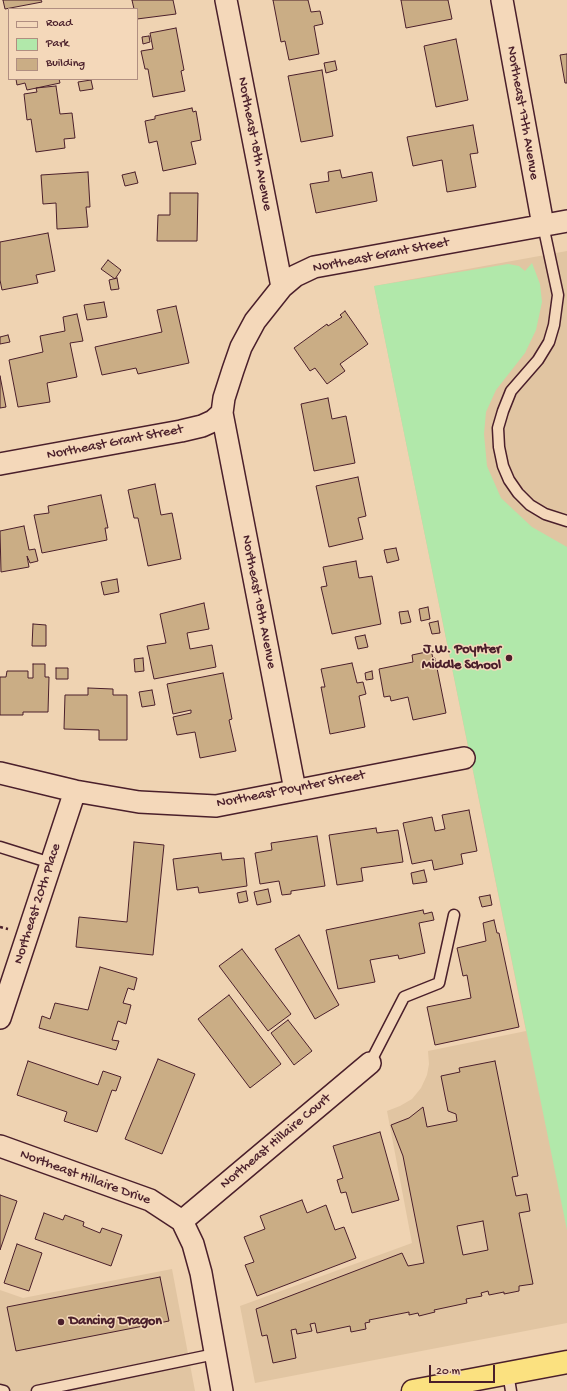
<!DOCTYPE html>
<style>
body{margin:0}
#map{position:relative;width:567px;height:1391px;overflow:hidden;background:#efd3b2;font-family:"Gochi Hand",sans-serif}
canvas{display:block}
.legend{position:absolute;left:8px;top:8px;width:130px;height:72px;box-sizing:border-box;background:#f4d8ba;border:1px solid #b08e81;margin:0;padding:5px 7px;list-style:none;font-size:12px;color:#4a1f2b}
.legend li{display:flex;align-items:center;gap:8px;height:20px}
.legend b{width:20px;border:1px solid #b08e81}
.scale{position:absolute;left:429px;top:1365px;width:66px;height:18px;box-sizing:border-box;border:2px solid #4a1f2b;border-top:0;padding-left:5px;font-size:12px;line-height:14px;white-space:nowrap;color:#4a1f2b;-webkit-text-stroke:3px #f4d8ba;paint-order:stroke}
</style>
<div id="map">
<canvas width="567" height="1391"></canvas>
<ul class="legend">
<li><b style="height:5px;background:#f4d8ba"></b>Road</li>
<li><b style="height:11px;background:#b1e8aa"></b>Park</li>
<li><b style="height:11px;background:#caad85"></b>Building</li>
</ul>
<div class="scale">20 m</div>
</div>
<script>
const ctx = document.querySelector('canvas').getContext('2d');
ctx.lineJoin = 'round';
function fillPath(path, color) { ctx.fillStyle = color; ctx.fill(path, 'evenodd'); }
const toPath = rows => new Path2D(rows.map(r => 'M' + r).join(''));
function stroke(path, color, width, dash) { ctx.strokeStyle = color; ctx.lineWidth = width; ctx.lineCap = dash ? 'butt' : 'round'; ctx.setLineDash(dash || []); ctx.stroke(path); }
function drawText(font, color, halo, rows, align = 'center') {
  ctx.font = font + ' "Gochi Hand",sans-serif'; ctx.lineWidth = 3; ctx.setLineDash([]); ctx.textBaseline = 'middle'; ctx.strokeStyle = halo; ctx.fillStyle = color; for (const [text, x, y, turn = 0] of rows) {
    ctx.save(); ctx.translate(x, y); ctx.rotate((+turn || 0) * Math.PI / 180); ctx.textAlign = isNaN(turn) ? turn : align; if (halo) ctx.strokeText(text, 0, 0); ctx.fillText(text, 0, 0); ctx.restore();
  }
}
fillPath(toPath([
 [567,251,567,1323,255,1383,240,1306,412,1243,387,1111,400,1106,412,1099,421,1088,427,1075,429,1064,428,1051,526,1031,374,286],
 [172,1269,195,1391,0,1391,0,1290,23,1298]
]), '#e1c5a2');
fillPath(toPath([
 [532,263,540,284,542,302,536,330,525,353,496,390,486,412,484,434,487,466,501,498,532,527,567,547,567,1230,374,286,508,264,519,266,525,271]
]), '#b1e8aa');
const building = toPath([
 [3,0,41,0,42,2,5,9,3,0],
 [132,0,173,0,176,14,137,19,137,9,134,9,132,0],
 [273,0,308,0,311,12,320,11,323,24,314,26,319,54,289,60,285,41,281,42,273,0],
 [401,0,448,0,452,19,406,28,401,0],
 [176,28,184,70,181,71,185,91,153,97,148,69,145,69,141,51,153,49,150,33,176,28],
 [149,36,150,42,143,44,142,37,149,36],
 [456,39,468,100,436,107,424,46,456,39],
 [567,54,567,83,565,83,560,55,567,54],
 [335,61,337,70,326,73,324,63,335,61],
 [322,70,333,136,301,142,288,76,322,70],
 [16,79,59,79,60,83,27,90,25,83,17,85,16,79],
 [91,80,93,89,80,91,78,82,91,80],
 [56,86,60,114,72,113,75,138,64,139,65,148,36,152,31,119,27,120,24,94,37,92,36,88,56,86],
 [192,108,193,112,196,111,201,140,191,142,196,164,163,171,157,141,149,143,145,121,155,119,155,116,192,108],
 [473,125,478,153,470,154,476,187,447,192,442,160,413,166,407,137,473,125],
 [340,170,342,178,372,172,377,201,316,213,310,184,329,181,328,172,340,170],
 [88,172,90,207,86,207,88,227,57,229,56,203,43,204,41,175,88,172],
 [135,172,138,183,125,186,122,175,135,172],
 [170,193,198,193,197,241,157,241,158,215,170,215,170,193],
 [48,233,55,271,36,275,38,283,2,290,0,280,0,242,48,233],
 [108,260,121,270,115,279,101,269,108,260],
 [117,278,119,289,111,290,109,280,117,278],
 [104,302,107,317,87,320,84,305,104,302],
 [176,306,189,363,138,374,136,368,102,375,95,347,162,332,157,310,176,306],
 [345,311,368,344,340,364,345,371,327,384,315,368,310,371,294,348,327,324,328,326,342,317,340,315,345,311],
 [77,314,83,341,70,343,77,377,47,383,50,402,18,407,9,360,43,352,40,336,65,331,63,317,77,314],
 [8,335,10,342,0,344,0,337,8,335],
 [0,376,6,407,0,408,0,376],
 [328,398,332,419,346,416,355,463,314,471,301,404,328,398],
 [358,477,366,516,358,518,363,539,329,547,316,486,358,477],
 [155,484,161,515,172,513,181,559,148,566,138,518,134,518,128,490,155,484],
 [101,495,108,528,105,528,107,540,42,553,34,515,49,513,48,506,101,495],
 [24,526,29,550,35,549,38,561,30,563,27,556,29,567,1,572,0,531,24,526],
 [396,548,399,560,387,563,384,550,396,548],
 [356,561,359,578,372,576,381,624,332,634,321,587,327,586,323,567,356,561],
 [117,579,119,592,104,595,101,582,117,579],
 [204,603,209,629,187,633,190,649,212,645,216,667,154,679,147,646,166,643,160,614,204,603],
 [428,607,430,619,421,621,419,609,428,607],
 [408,611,411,622,401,624,399,612,408,611],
 [438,621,440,633,432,634,429,623,438,621],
 [33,624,46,625,46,646,32,646,33,624],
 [365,635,368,647,358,649,355,637,365,635],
 [431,651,433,658,435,658,446,713,413,720,408,697,391,701,390,696,384,697,379,669,413,662,412,655,431,651],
 [143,658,144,671,135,672,134,659,143,658],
 [352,663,357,683,363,682,366,694,359,696,365,727,330,734,321,687,325,687,321,669,352,663],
 [33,664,45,664,45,677,49,677,48,712,23,712,23,715,0,715,0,677,6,677,7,671,28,671,28,678,33,678,33,664],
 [56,668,68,668,68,679,56,679,56,668],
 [372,671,373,679,366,680,365,673,372,671],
 [223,673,232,719,229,720,236,751,200,758,195,732,177,735,173,717,191,713,191,710,173,714,167,684,223,673],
 [88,688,113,689,113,695,127,695,127,740,99,740,99,730,64,729,65,695,88,695,88,688],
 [152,690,155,705,142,707,139,692,152,690],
 [469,810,477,851,461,854,463,864,434,870,432,860,412,864,403,823,432,817,435,831,445,829,442,815,469,810],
 [376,828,377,833,398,830,403,862,361,868,363,881,337,885,329,835,376,828],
 [317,836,325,886,291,891,291,894,282,895,279,881,260,884,255,853,272,850,271,843,317,836],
 [134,842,164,845,153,955,76,947,79,917,127,922,134,842],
 [221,853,222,860,244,858,247,886,199,893,198,887,177,890,173,859,221,853],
 [424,870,427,882,413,884,411,873,424,870],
 [268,889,271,902,257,905,254,892,268,889],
 [246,891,248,901,239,903,237,893,246,891],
 [490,895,492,905,482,907,479,897,490,895],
 [423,910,424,914,432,912,434,920,419,923,425,953,399,959,398,955,370,960,375,982,338,989,326,930,423,910],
 [494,920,497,933,499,933,519,1027,435,1045,427,1007,471,998,467,975,463,976,457,948,486,941,483,923,494,920],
 [299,935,339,1005,315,1019,275,949,299,935],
 [242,949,291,1014,268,1031,219,966,242,949],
 [100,967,137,978,134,990,128,988,123,1003,131,1005,126,1024,118,1021,112,1040,119,1041,116,1050,39,1028,42,1016,50,1019,55,1003,88,1010,100,967],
 [229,995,281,1064,250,1088,198,1019,229,995],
 [288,1020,312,1051,294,1065,271,1033,288,1020],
 [158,1059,195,1074,162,1154,125,1139,158,1059],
 [28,1061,98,1085,103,1071,121,1077,116,1091,112,1090,97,1132,64,1121,67,1112,17,1095,28,1061],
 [495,1061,518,1176,512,1177,516,1196,527,1194,530,1211,519,1213,533,1284,519,1286,519,1291,504,1294,504,1292,489,1295,488,1291,481,1293,482,1296,466,1299,467,1303,434,1310,435,1312,419,1316,418,1313,409,1315,409,1312,369,1320,370,1322,365,1323,366,1329,351,1332,350,1326,317,1333,315,1323,310,1324,312,1331,297,1334,296,1329,291,1330,296,1358,273,1363,267,1335,262,1336,256,1309,402,1253,408,1266,424,1263,403,1156,391,1125,409,1118,423,1107,427,1127,457,1121,456,1114,448,1111,441,1076,460,1072,459,1068,495,1061],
 [483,1221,488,1250,463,1255,457,1226,483,1221],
 [380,1132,399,1200,352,1213,346,1192,341,1193,337,1180,343,1178,333,1146,380,1132],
 [0,1195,17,1201,0,1250,0,1195],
 [302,1200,307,1213,326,1205,335,1230,344,1227,356,1258,257,1296,245,1265,254,1262,244,1237,265,1229,260,1216,302,1200],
 [44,1213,63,1220,65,1215,84,1222,83,1226,100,1233,102,1228,122,1235,111,1266,35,1239,44,1213],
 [17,1244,42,1253,29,1291,4,1283,17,1244],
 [160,1277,169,1321,16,1351,7,1307,160,1277]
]);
fillPath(building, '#caad85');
stroke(building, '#4a1f2b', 1);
const service = toPath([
 [543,225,558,295,554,325,549,342,538,360,511,391,503,411,498,428,499,447,503,466,509,480,518,493,530,505,545,514,567,521],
 [0,847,51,863],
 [370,1063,404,997,439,983,454,915],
 [508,1373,511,1391],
 [0,1390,4,1391],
 [37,1391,215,1354]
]);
const minor = toPath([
 [226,0,282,287],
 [502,0,543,225],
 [222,413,295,790],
 [0,464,181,431,202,426,213,421,222,413,224,398,233,370,241,347,255,321,282,287,295,276,314,267,567,221],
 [0,773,75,791,139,802,216,806,464,758],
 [0,1018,75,791],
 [0,1146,150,1200,182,1221,193,1244,201,1273,222,1391],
 [182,1221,370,1063]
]);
const trunk = toPath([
 [413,1391,567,1362]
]);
stroke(service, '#4a1f2b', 13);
stroke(minor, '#4a1f2b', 24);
stroke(trunk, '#4a1f2b', 25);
stroke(toPath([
 [0,927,8,929]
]), '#4a1f2b', 2.5, [3, 3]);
stroke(service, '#f4d8ba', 10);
stroke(minor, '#f4d8ba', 21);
stroke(trunk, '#fbe180', 22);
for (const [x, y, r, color] of [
 [509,658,4,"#4a1f2b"],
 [61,1322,4,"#4a1f2b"]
]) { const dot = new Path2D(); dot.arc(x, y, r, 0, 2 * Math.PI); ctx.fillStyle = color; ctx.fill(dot); stroke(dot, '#f4d8ba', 1.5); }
drawText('14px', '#4a1f2b', '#f4d8ba', [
 ["Northeast 17th Avenue",522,113,80],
 ["Northeast 18th Avenue",254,144,79],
 ["Northeast Grant Street",381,256,-11],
 ["Northeast Grant Street",115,443,-11],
 ["Northeast 18th Avenue",258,602,79],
 ["Northeast Poynter Street",291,790,-11],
 ["Northeast 20th Place",38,904,-72],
 ["Northeast Hillaire Court",276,1142,-40],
 ["Northeast Hillaire Drive",85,1178,20]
]);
drawText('bold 14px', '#4a1f2b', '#f4d8ba', [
 ["J.W. Poynter",501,650],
 ["Middle School",501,666],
 ["Dancing Dragon",69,1322,"left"]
], 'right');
</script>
